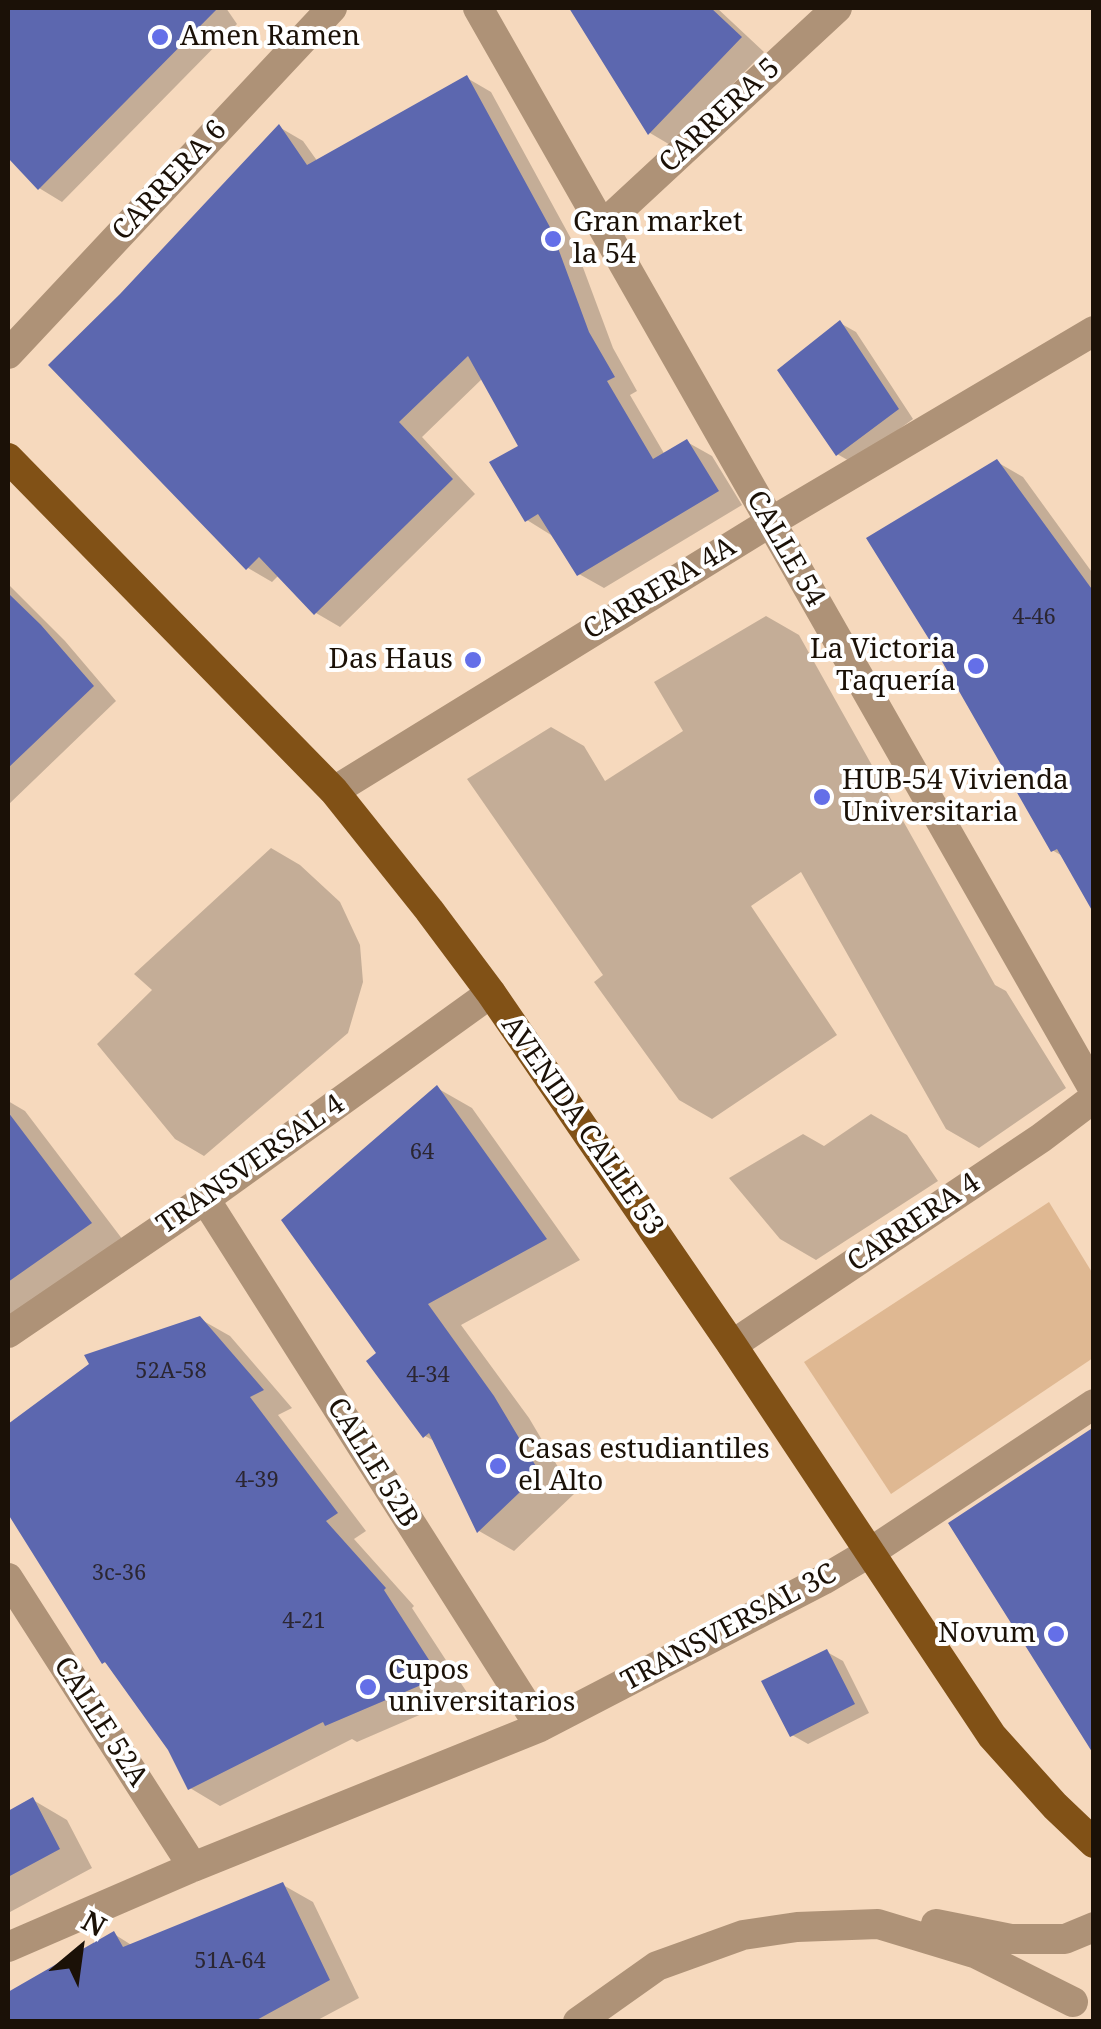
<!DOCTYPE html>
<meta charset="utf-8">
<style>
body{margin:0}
#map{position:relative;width:1101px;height:2029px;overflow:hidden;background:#f6d9bd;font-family:"Noto Serif",serif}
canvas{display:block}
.frame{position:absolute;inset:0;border:10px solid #1b1107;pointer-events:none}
.north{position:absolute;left:30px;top:1899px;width:100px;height:100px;-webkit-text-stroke:8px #fff;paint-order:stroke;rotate:29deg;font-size:28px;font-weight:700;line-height:40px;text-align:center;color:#1b1107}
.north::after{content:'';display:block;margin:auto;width:35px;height:45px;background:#1b1107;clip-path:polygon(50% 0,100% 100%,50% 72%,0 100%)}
</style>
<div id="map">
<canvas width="1101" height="2029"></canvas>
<div class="frame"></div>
<div class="north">N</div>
</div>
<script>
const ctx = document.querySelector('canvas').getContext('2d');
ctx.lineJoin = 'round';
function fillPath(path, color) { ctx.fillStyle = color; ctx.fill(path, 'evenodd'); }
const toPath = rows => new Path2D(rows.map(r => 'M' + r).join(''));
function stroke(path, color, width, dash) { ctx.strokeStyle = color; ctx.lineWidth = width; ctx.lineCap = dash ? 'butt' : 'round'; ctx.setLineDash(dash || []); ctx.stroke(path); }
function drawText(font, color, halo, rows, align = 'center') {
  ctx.font = font + ' "Noto Serif",serif'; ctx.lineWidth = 8; ctx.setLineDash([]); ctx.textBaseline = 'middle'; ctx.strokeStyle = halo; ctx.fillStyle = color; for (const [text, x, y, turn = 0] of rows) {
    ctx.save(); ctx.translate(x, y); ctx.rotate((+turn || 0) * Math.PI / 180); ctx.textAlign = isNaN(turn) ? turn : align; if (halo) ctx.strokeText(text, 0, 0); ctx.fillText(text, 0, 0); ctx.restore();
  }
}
fillPath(toPath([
 [1049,1202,1093,1274,1093,1358,891,1494,804,1362]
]), '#dfb892');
fillPath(toPath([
 [8,8,226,8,237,24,62,202,39,188,8,154,8,43,12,39,8,35],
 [572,8,717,8,764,52,672,146,650,133],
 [467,78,491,92,575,246,613,348,637,391,630,395,665,455,687,442,712,456,742,505,604,588,579,574,551,535,527,520,521,447,483,378,422,437,475,494,340,627,316,613,279,575,272,582,248,568,52,365,122,296,279,127,303,141,318,162],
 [840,323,856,332,913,419,853,463,837,454],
 [997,462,1023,477,1094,575,1094,909,1064,857,1052,850],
 [8,584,65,641,116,701,8,805],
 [766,616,799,635,995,985,1006,991,1066,1088,979,1148,946,1129,801,872,751,906,837,1035,712,1119,679,1100,594,982,603,975,467,779,551,727,584,746,605,781,683,731,654,682],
 [271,848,300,865,340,902,360,945,363,982,348,1033,204,1156,175,1139,97,1044,152,990,134,974],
 [437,1088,472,1108,580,1260,461,1325,529,1418,574,1494,514,1551,479,1531,436,1442,425,1436,380,1354],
 [8,1101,25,1111,126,1244,8,1327],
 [871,1114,907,1135,938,1181,816,1260,780,1239,729,1178,803,1134,824,1146],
 [200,1319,230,1336,292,1408,278,1415,366,1531,354,1539,414,1606,412,1608,468,1694,357,1742,352,1739,220,1806,190,1788,170,1749,111,1666,104,1662,8,1511,8,1427,92,1365],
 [827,1652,843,1661,869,1713,808,1744,792,1735],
 [33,1800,67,1820,92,1868,10,1912,8,1911,8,1814],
 [283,1885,313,1902,359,1998,314,2022,8,2022,8,1995,114,1934,133,1946]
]), '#0003');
fillPath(toPath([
 [8,8,218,8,38,190,8,158],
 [569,8,711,8,742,37,648,135],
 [467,75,551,229,589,332,615,377,607,381,653,459,687,439,719,491,577,576,538,514,525,522,489,462,518,446,468,356,399,422,453,479,314,615,259,557,246,570,48,365,120,294,279,124,307,165],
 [840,320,899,409,836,456,777,370],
 [997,459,1094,592,1094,914,1057,849,1051,852,932,644,866,538],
 [8,593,41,625,94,686,8,768],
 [437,1085,547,1239,428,1304,494,1396,540,1473,477,1533,429,1433,423,1438,366,1361,376,1353,281,1220],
 [8,1112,92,1223,8,1282],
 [200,1316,264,1390,250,1397,338,1513,326,1521,386,1588,384,1590,440,1677,325,1726,323,1722,188,1790,168,1750,105,1662,102,1664,8,1514,8,1424,89,1364,84,1355],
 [1094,1427,1094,1755,948,1523],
 [827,1649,855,1704,790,1737,761,1681],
 [33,1797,60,1849,8,1877,8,1811],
 [283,1882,330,1980,253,2022,8,2022,8,1992,114,1931,123,1947]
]), '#5c67af');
stroke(toPath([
 [478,8,1094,1090],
 [603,225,837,8],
 [8,354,332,8],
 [334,791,769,523,1094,331],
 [205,1199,540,1727],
 [8,1333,205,1199,491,993],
 [732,1345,1041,1138,1094,1098],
 [8,1578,193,1867],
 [936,1924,1011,1939,1065,1939,1094,1927],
 [8,1947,193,1867,540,1727,823,1580,872,1551,1094,1404],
 [578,2022,657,1966,743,1935,797,1927,878,1924,977,1954,1073,2002]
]), '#ae9277', 30);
stroke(toPath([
 [8,458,334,791,429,910,491,993,732,1345,992,1736,1055,1806,1094,1843]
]), '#815116', 30);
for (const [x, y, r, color] of [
 [160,37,10,"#646fe8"],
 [553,239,10,"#646fe8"],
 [473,660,10,"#646fe8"],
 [976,666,10,"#646fe8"],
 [822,797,10,"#646fe8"],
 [498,1466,10,"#646fe8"],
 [1056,1634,10,"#646fe8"],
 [368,1687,10,"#646fe8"]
]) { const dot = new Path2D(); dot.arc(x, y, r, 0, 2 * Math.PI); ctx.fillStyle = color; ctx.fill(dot); stroke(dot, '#fff', 4); }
drawText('22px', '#2b2631', null, [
 ["4-46",1034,618],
 ["64",422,1153],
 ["52A-58",171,1372],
 ["4-34",428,1376],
 ["4-39",257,1481],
 ["3c-36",119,1574],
 ["4-21",304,1622],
 ["51A-64",230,1962]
]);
drawText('28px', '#1b1107', '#fff', [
 ["Amen Ramen",180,37],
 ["Gran market",573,223],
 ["la 54",573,255],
 ["La Victoria",956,650,"right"],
 ["Taquería",956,682,"right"],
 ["Das Haus",453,660,"right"],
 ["HUB-54 Vivienda",842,781],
 ["Universitaria",842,813],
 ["Casas estudiantiles",518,1450],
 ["el Alto",518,1482],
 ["Novum",1036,1634,"right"],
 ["Cupos",388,1671],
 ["universitarios",388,1703]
], 'left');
drawText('28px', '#1b1107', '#fff', [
 ["CARRERA 5",720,116,-43],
 ["CARRERA 6",170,181,-47],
 ["CALLE 54",785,549,60],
 ["CARRERA 4A",660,589,-31],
 ["AVENIDA CALLE 53",582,1126,55],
 ["TRANSVERSAL 4",251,1165,-35],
 ["CARRERA 4",914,1223,-34],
 ["CALLE 52B",372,1463,58],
 ["TRANSVERSAL 3C",729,1628,-28],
 ["CALLE 52A",100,1722,57]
]);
</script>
